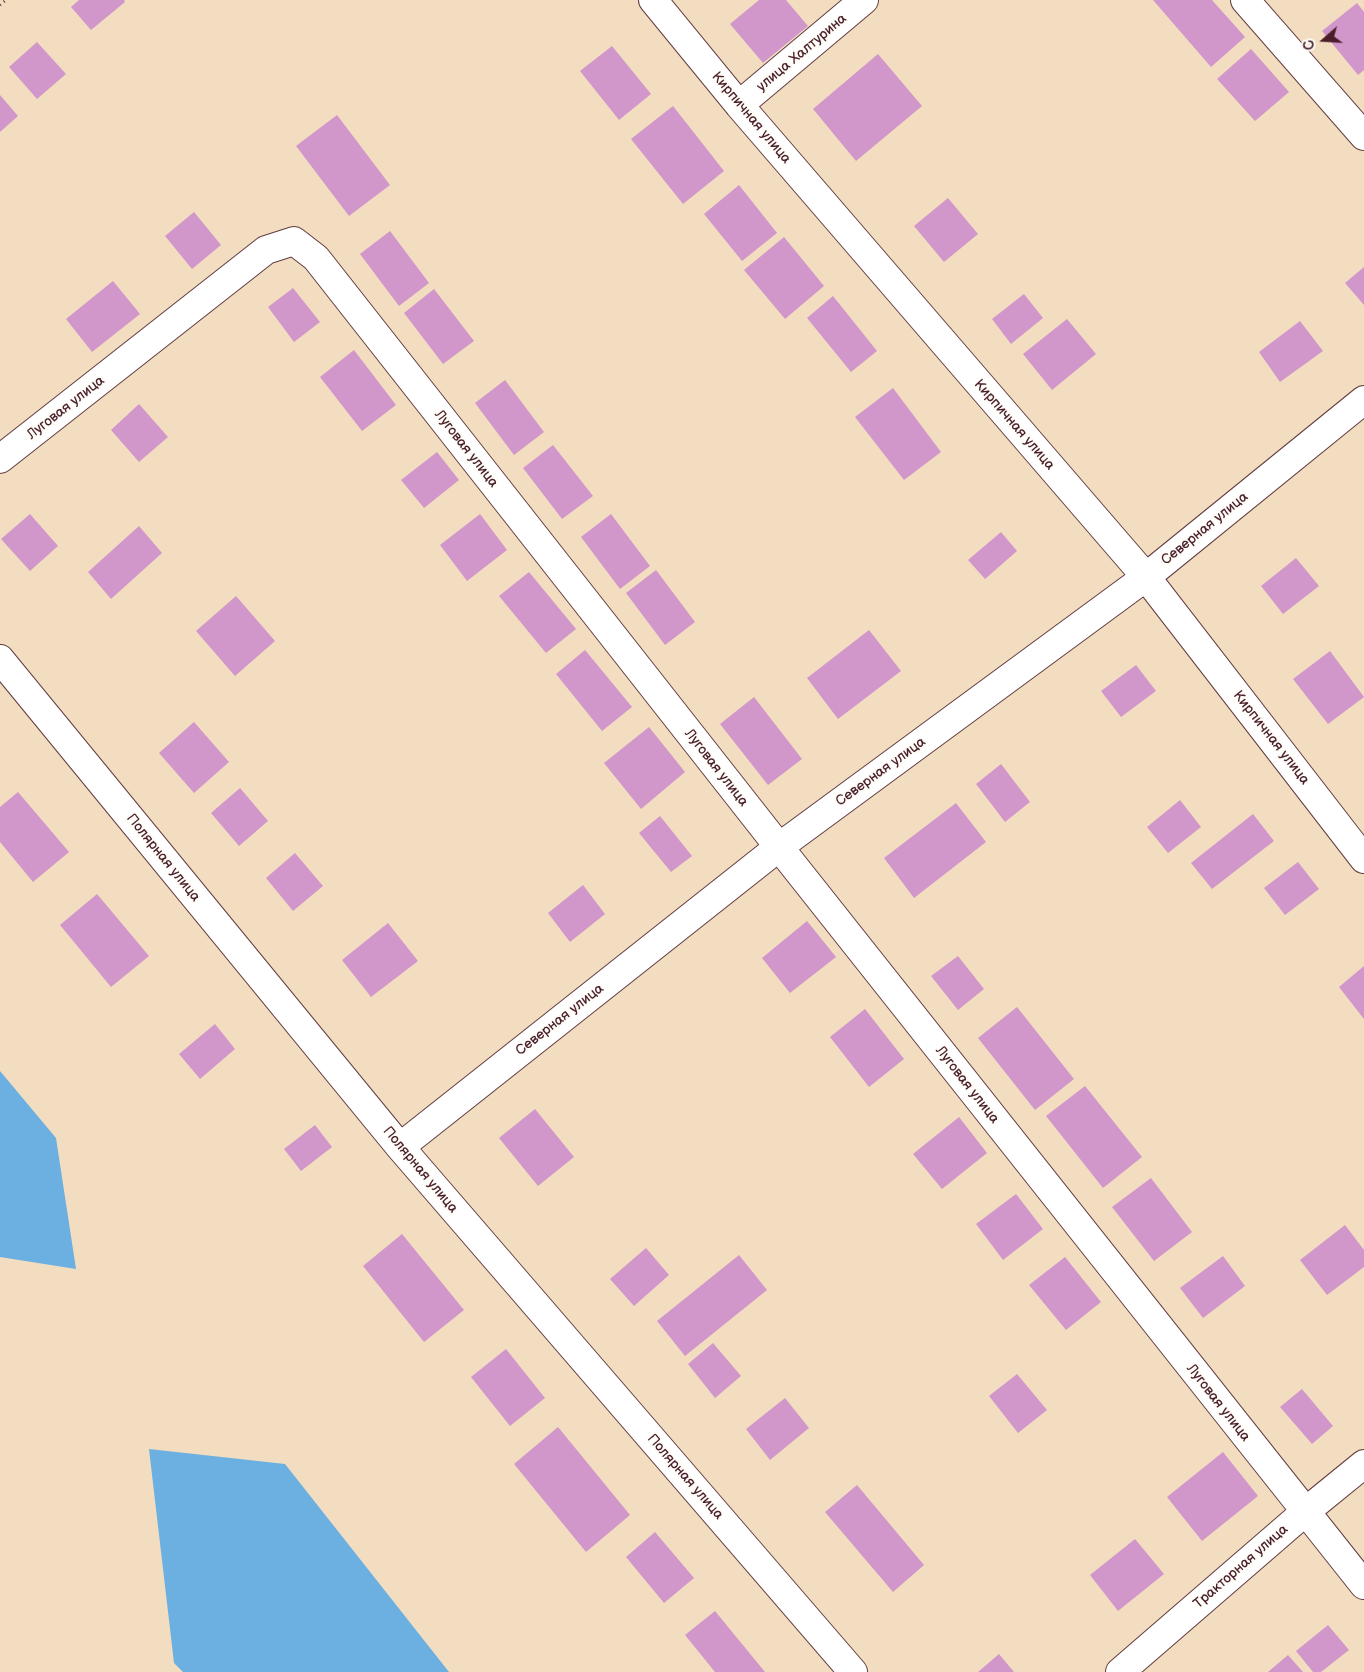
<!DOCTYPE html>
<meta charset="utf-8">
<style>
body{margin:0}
#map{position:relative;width:1364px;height:1672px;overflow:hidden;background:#f3ddc0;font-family:"Balsamiq Sans",sans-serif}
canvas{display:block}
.north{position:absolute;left:1299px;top:15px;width:50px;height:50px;-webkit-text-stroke:4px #fdfcf7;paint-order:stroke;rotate:251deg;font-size:14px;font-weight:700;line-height:20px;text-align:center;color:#4a1f2b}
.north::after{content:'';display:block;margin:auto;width:18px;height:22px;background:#4a1f2b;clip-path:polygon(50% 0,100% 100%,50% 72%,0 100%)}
</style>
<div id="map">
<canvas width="1364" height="1672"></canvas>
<div class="north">С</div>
</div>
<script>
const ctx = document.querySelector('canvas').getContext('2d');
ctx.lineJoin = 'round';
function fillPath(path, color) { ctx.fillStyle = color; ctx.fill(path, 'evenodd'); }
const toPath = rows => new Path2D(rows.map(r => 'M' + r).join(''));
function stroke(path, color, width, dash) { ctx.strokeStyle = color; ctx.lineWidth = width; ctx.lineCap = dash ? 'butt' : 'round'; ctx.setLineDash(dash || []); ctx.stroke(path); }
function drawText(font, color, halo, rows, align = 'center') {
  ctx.font = font + ' "Balsamiq Sans",sans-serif'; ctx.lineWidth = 4; ctx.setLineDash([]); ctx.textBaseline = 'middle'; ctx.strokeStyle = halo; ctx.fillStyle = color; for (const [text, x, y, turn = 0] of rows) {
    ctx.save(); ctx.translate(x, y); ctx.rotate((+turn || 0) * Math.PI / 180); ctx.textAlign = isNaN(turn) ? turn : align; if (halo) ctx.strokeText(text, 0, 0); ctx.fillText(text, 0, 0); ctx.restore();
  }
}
fillPath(toPath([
 [0,1071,56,1138,76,1269,0,1257],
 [149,1449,285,1464,449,1672,183,1672,174,1663]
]), '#6bb0e1');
fillPath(toPath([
 [79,0,124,0,125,2,91,30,71,7],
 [759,0,786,0,808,26,763,63,730,24],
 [1153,0,1212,0,1245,37,1211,67],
 [1357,3,1364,12,1364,70,1358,75,1322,31],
 [37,42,66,74,37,99,9,67],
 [612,46,651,94,619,120,580,71],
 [1251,49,1289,92,1255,121,1217,79],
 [878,54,922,106,856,161,813,109],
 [0,95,18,116,0,132],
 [673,106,724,171,683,204,631,139],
 [337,115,390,185,349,216,296,146],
 [739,185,777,233,742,261,704,214],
 [948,198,978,234,944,262,914,226],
 [194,212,221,245,192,269,165,236],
 [390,231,429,283,399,306,360,254],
 [784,237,824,286,785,319,744,270],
 [1364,267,1364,305,1345,283],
 [113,281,140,314,92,352,66,319],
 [293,288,320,322,294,342,268,307],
 [434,289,474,341,443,364,404,313],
 [1024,294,1043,318,1011,344,992,319],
 [833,296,877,351,851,372,807,318],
 [1067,319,1096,354,1052,390,1023,354],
 [1300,321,1323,351,1280,382,1259,352],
 [354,350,396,405,362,431,320,377],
 [505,380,544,432,514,455,475,403],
 [893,388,941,452,904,480,855,417],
 [139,404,168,437,139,462,111,430],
 [553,445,593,496,562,519,523,468],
 [437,452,459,480,424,508,401,480],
 [30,514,58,546,30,571,1,539],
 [480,514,507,550,467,581,440,545],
 [611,514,650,566,620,589,581,537],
 [139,526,162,553,111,599,88,572],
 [1001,532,1017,551,985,579,968,560],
 [1296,558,1319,586,1283,614,1261,586],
 [656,570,695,622,665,645,626,593],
 [529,572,576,629,546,653,499,596],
 [236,596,275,641,235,676,196,631],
 [869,630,901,671,838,719,807,678],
 [585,650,632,707,602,731,556,674],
 [1330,651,1364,697,1328,724,1293,679],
 [1136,665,1156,691,1121,717,1101,691],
 [754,697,802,759,768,785,720,724],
 [194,722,229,762,194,793,159,753],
 [649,727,685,772,641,809,604,763],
 [1001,764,1030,802,1005,822,976,784],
 [240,788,268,821,239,846,211,813],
 [18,792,69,852,33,882,0,842,0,807],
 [1180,800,1201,827,1168,853,1147,827],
 [956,803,986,842,914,898,884,858],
 [1253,814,1274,841,1212,889,1191,863],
 [660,816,692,856,671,872,639,833],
 [295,853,323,886,293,911,266,878],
 [1298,862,1319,889,1285,915,1264,888],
 [583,885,605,914,570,942,548,913],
 [97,894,149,956,111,987,60,925],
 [807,921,836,957,790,993,762,958],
 [388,923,418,961,371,997,342,960],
 [958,956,984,989,958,1010,931,976],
 [1364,966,1364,1019,1339,987],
 [1017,1007,1074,1079,1035,1110,978,1038],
 [865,1009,904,1059,869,1087,830,1037],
 [215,1024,235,1049,200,1079,179,1054],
 [1085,1086,1142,1157,1103,1188,1046,1116],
 [535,1109,574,1157,538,1186,499,1138],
 [959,1117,987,1153,942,1189,913,1154],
 [315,1125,332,1147,301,1171,284,1149],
 [1151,1178,1192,1232,1154,1261,1112,1207],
 [1016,1194,1043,1229,1003,1260,976,1224],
 [1345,1225,1364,1250,1364,1267,1327,1295,1300,1260],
 [402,1234,464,1310,424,1342,363,1266],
 [646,1248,669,1275,634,1306,610,1279],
 [739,1255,767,1290,685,1356,657,1321],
 [1223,1256,1245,1286,1203,1318,1180,1288],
 [1065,1257,1101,1302,1066,1330,1029,1285],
 [713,1343,741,1376,715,1398,688,1364],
 [506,1349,545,1398,510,1426,471,1377],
 [1017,1374,1047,1410,1018,1433,989,1396],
 [1302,1389,1333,1426,1312,1444,1280,1407],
 [785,1398,809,1428,770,1460,746,1429],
 [558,1427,630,1515,586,1552,514,1464],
 [1223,1452,1258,1496,1202,1541,1167,1497],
 [857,1485,924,1565,893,1592,825,1512],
 [655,1532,694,1578,664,1603,626,1557],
 [1135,1539,1164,1574,1118,1611,1090,1575],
 [715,1611,765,1672,715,1672,685,1635],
 [1328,1625,1349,1650,1321,1672,1313,1672,1296,1651],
 [999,1654,1014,1672,978,1672],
 [1288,1655,1303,1672,1268,1672]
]), '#d196ca');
const minor = toPath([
 [653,0,739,105,1146,577,1364,859],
 [1245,0,1364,136],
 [739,105,864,0],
 [0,459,266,250,294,241,316,258,779,847,1364,1585],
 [0,659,400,1147,853,1672],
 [400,1147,779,847,1146,577,1364,400],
 [1120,1672,1305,1512,1364,1464]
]);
stroke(minor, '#633c41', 30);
stroke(toPath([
 [0,5,6,0]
]), '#633c41', 3, [1, 4]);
stroke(minor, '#fff', 28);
drawText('14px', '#4a1f2b', '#fdfcf7', [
 ["улица Халтурина",802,53,-40],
 ["Кирпичная улица",751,118,50],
 ["Луговая улица",66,408,-38],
 ["Кирпичная улица",1014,425,49],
 ["Луговая улица",466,449,52],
 ["Северная улица",1205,529,-39],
 ["Кирпичная улица",1271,738,52],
 ["Луговая улица",716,768,52],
 ["Северная улица",881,772,-36],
 ["Полярная улица",163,858,51],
 ["Северная улица",560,1020,-38],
 ["Луговая улица",967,1085,52],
 ["Полярная улица",420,1170,50],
 ["Луговая улица",1218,1403,52],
 ["Полярная улица",685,1477,49],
 ["Тракторная улица",1241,1567,-41]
]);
</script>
